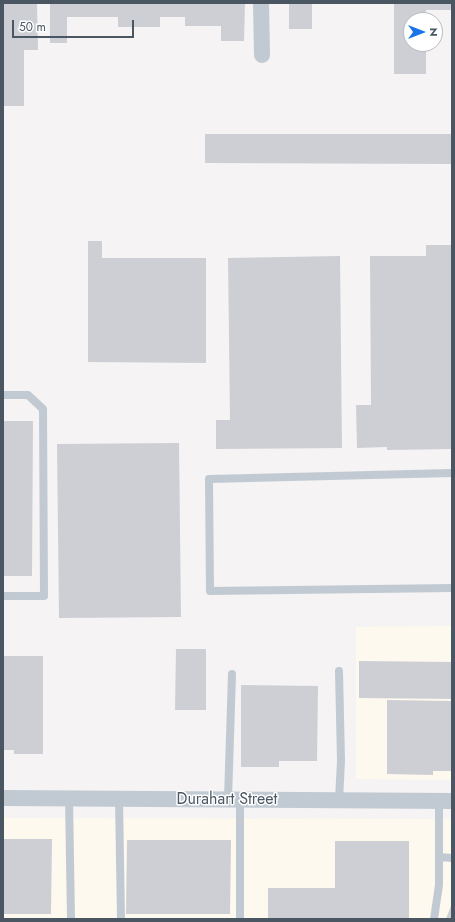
<!DOCTYPE html>
<style>
body{margin:0}
#map{position:relative;width:455px;height:922px;overflow:hidden;background:#f5f3f3;font-family:Jost,sans-serif}
canvas{display:block}
.frame{position:absolute;inset:0;border:4px solid #4a5661;pointer-events:none}
.north{position:absolute;left:403px;top:12px;width:40px;height:40px;box-sizing:border-box;background:#fff;border:1px solid #b7bbc0;border-radius:50%;rotate:90deg;font-size:11px;font-weight:700;line-height:16px;text-align:center;color:#4a5661}
.north::after{content:'';display:block;margin:auto;width:14px;height:18px;background:#1a73e8;clip-path:polygon(50% 0,100% 100%,50% 72%,0 100%)}
.scale{position:absolute;left:12px;top:20px;width:122px;height:18px;box-sizing:border-box;border:2px solid #4a5661;border-top:0;padding-left:5px;font-size:12px;line-height:14px;white-space:nowrap;color:#4a5661;-webkit-text-stroke:3px #fff;paint-order:stroke}
</style>
<div id="map">
<canvas width="455" height="922"></canvas>
<div class="frame"></div>
<div class="north">N</div>
<div class="scale">50 m</div>
</div>
<script>
const ctx = document.querySelector('canvas').getContext('2d');
ctx.lineJoin = 'round';
function fillPath(path, color) { ctx.fillStyle = color; ctx.fill(path, 'evenodd'); }
const toPath = rows => new Path2D(rows.map(r => 'M' + r).join(''));
function stroke(path, color, width, dash) { ctx.strokeStyle = color; ctx.lineWidth = width; ctx.lineCap = dash ? 'butt' : 'round'; ctx.setLineDash(dash || []); ctx.stroke(path); }
function drawText(font, color, halo, rows, align = 'center') {
  ctx.font = font + ' Jost,sans-serif'; ctx.lineWidth = 3; ctx.setLineDash([]); ctx.textBaseline = 'middle'; ctx.strokeStyle = halo; ctx.fillStyle = color; for (const [text, x, y, turn = 0] of rows) {
    ctx.save(); ctx.translate(x, y); ctx.rotate((+turn || 0) * Math.PI / 180); ctx.textAlign = isNaN(turn) ? turn : align; if (halo) ctx.strokeText(text, 0, 0); ctx.fillText(text, 0, 0); ctx.restore();
  }
}
fillPath(toPath([
 [452,626,452,780,356,779,356,627],
 [3,818,452,819,452,919,3,919]
]), '#fdf9ef');
fillPath(toPath([
 [3,3,37,3,38,50,24,50,24,106,3,106],
 [50,3,245,3,244,41,221,41,221,26,185,26,185,17,160,17,160,27,118,27,118,17,67,17,67,43,50,43],
 [289,3,312,3,312,29,289,29],
 [394,3,452,3,452,10,426,10,426,20,411,20,411,44,426,44,426,74,394,74],
 [205,134,452,134,452,164,205,163],
 [88,241,102,241,102,258,206,258,206,363,88,362],
 [426,245,452,245,452,449,387,450,387,447,357,448,356,405,371,405,370,256,426,256],
 [340,256,342,448,216,449,216,420,230,420,228,258],
 [3,421,33,421,32,576,3,576],
 [179,443,181,617,59,618,57,444],
 [176,649,206,649,206,710,175,710],
 [3,656,43,656,43,754,14,754,14,750,3,750],
 [359,661,452,662,452,699,359,698],
 [241,685,318,686,317,761,279,761,279,767,241,767],
 [387,700,452,701,452,771,433,771,433,775,387,774],
 [3,839,52,839,51,914,3,914],
 [127,840,231,840,230,914,126,914],
 [335,841,409,841,409,919,268,919,268,888,335,888],
 [452,903,452,919,446,919]
]), '#cdcfd5');
stroke(toPath([
 [3,395,28,395,43,409,44,596,3,596],
 [452,473,209,479,210,591,452,588],
 [339,671,341,761,339,800],
 [69,799,71,919],
 [119,799,121,919],
 [228,799,232,674],
 [240,800,240,919],
 [440,857,452,858],
 [434,919,439,885,439,801]
]), '#c1cad2', 8);
stroke(toPath([
 [261,3,262,55],
 [3,798,452,801]
]), '#c1cad2', 16);
drawText('16px', '#4a5661', '#fff', [
 ["Durahart Street",227,800]
]);
</script>
